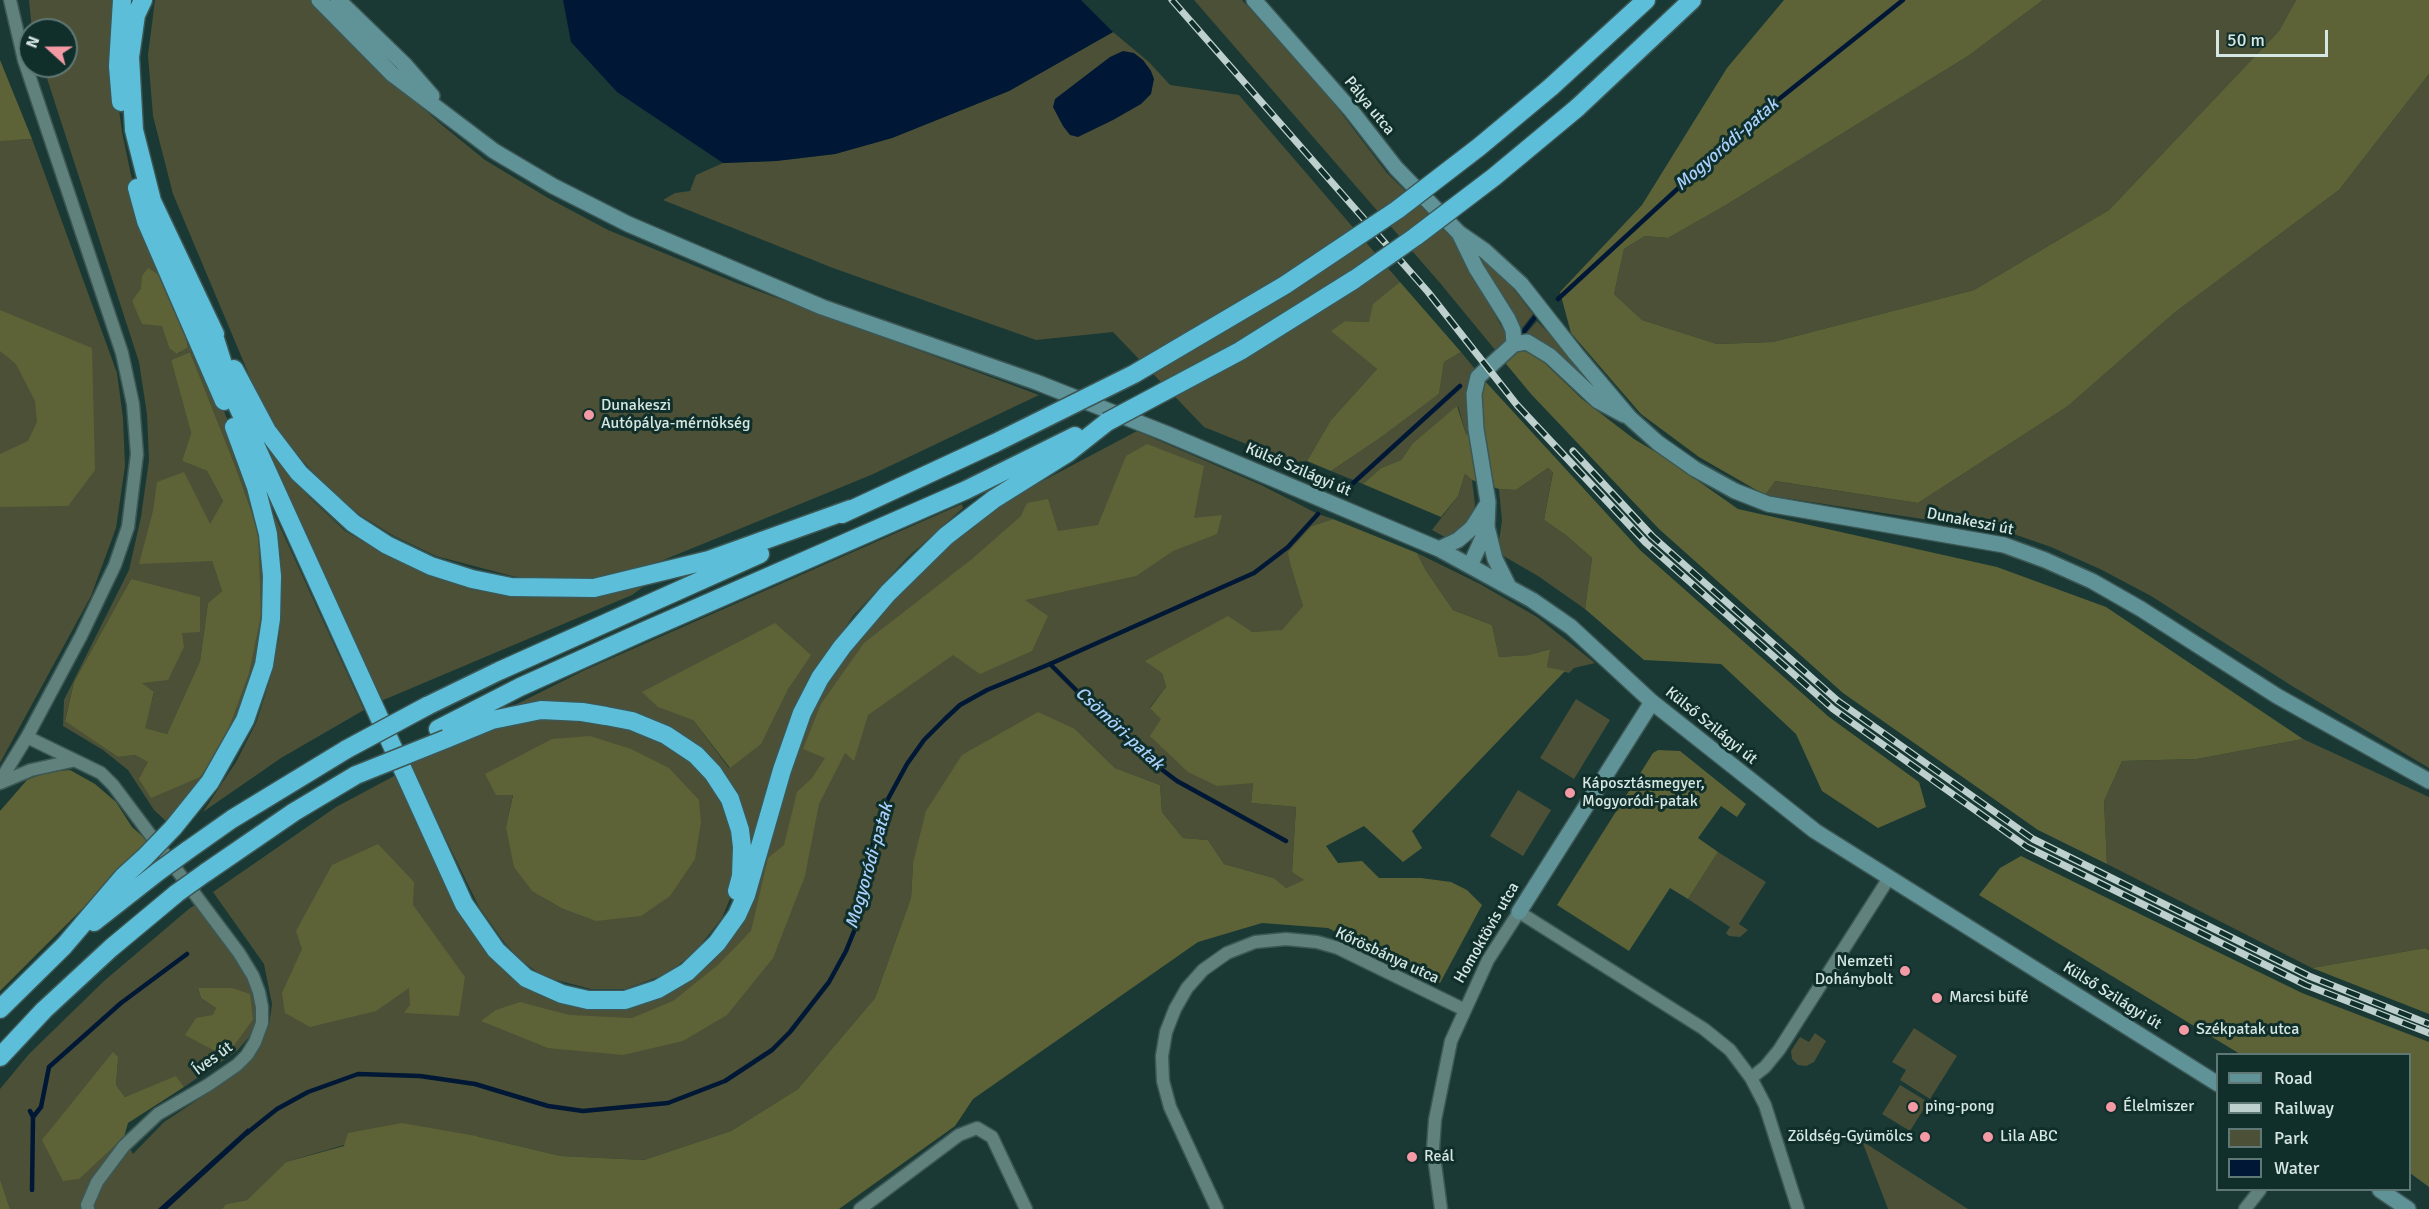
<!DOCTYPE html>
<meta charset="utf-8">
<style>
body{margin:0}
#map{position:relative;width:2429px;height:1209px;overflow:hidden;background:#1a3935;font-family:Signika,sans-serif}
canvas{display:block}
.legend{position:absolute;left:2216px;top:1053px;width:195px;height:138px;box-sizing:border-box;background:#102f2b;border:2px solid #5f7875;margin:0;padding:8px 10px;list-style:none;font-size:18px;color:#d5e6e3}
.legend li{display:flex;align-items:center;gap:12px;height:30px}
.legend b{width:30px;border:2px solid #5f7875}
.north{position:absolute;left:18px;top:18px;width:60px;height:60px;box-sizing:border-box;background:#102f2b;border:2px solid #5f7875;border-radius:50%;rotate:291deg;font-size:16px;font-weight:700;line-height:24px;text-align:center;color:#d5e6e3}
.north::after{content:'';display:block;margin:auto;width:21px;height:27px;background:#f49aa5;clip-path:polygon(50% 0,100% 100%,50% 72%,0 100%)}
.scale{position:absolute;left:2216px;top:30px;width:112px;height:27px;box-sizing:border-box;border:3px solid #d5e6e3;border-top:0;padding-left:8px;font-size:18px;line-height:21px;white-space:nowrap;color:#d5e6e3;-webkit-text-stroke:4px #102f2b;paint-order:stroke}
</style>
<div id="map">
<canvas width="2429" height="1209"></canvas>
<ul class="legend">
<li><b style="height:8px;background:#5f9398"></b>Road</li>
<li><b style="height:8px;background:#bdd0cd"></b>Railway</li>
<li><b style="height:16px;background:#4c5036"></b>Park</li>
<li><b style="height:16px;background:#001835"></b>Water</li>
</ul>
<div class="north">N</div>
<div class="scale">50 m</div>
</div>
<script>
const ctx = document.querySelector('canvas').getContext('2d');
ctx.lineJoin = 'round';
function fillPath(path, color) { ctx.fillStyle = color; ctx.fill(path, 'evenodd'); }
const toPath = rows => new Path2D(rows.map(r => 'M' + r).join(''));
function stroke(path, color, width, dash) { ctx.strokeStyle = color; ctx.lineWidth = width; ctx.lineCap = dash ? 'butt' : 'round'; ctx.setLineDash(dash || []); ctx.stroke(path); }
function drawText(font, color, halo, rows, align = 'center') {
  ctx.font = font + ' Signika,sans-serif'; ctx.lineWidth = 6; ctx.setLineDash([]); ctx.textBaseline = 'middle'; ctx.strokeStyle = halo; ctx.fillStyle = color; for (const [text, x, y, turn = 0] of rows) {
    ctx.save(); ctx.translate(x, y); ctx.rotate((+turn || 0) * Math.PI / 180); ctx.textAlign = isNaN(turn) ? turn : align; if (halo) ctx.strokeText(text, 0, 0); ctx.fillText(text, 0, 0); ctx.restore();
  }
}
fillPath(toPath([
 [29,0,116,0,115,80,122,132,131,175,144,222,239,447,268,575,258,666,241,717,207,779,168,823,154,810,128,770,103,750,63,726,64,700,129,570,141,517,149,460,147,414,139,362,43,66,66,66,66,30,32,30],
 [141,288,183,325,188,346,178,354,169,348,162,325,132,302],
 [190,352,236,468,258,530,151,798,149,762,135,755,118,757,65,720,74,682,131,579,142,683,154,693,144,728,167,734,200,661,208,603,222,591,212,561,210,525,223,501,207,471,182,461,191,433,171,360],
 [155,0,311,0,387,77,442,125,485,160,548,198,608,230,734,282,1039,395,871,475,644,568,603,578,538,580,512,576,436,556,394,536,360,515,327,487,290,447,263,408,173,194,153,116,148,55],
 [1194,0,1242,0,1329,97,1387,173,1454,239,1507,337,1505,343,1496,351,1440,283],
 [2043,0,2296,0,2279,31,2109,210,1974,290,1773,342,1717,344,1642,320,1614,294,1624,249,1645,236,1668,238,1726,205,1968,56],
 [1113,32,1149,62,1170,85,1239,95,1400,282,1388,293,1369,322,1345,321,1332,331,1377,369,1331,420,1307,461,1291,462,1204,427,1113,332,1036,340,833,268,663,200,675,193,690,191,696,175,723,163,776,161,835,154,892,138,1009,91],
 [2429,74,2429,768,2292,686,2151,596,2102,570,2051,547,2008,532,1765,495,1774,481,1918,503,2068,406,2174,313,2339,190],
 [0,101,15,140,32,139,117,373,123,418,125,466,116,528,91,596,0,763],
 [1468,245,1508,282,1533,314,1519,332,1518,324,1512,309],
 [1537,321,1560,345,1604,397,1523,337],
 [1461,352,1484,380,1480,397,1484,425,1474,439,1466,434,1458,406,1413,443,1401,460,1381,468,1363,484,1331,471,1380,438,1439,394,1444,362],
 [1137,431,1261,485,1318,514,1333,519,1312,526,1291,567,1303,606,1282,631,1251,632,1162,673,1166,687,1150,707,1253,783,1251,803,1296,807,1292,872,1305,880,1286,888,1274,878,1224,864,1208,840,1183,838,1162,812,1160,785,1115,768,1075,729,913,863,911,898,875,998,798,1089,731,1131,644,1160,561,1156,476,1136,344,1145,286,1162,247,1200,226,1204,222,1209,10,1209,0,1179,0,1089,29,1054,104,981,190,908,197,904,237,954,256,992,257,1020,249,1037,237,1051,184,1087,176,1077,125,1097,116,1085,118,1057,109,1150,124,1137,133,1154,164,1122,238,1073,252,1060,269,1026,272,1004,264,964,213,892,336,807,396,775,464,918,477,940,510,977,543,997,564,1003,694,977,727,944,738,928,809,715,832,670,912,573,1003,502],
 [198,989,253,1020,226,1057,208,1047,216,1008,201,998],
 [272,454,310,498,345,531,384,554,428,575,470,589,512,597,586,596,643,587,632,595,381,701,269,455],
 [1548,468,1553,471,1544,520,1567,536,1592,558,1585,609,1538,576,1500,554,1499,541,1502,521,1499,489,1516,490],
 [1465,474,1472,480,1475,504,1472,518,1464,529,1447,538,1432,530,1458,496],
 [269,503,364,710,281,758,203,812,236,762,256,723,269,683,279,638,282,591,280,550],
 [962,504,963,508,908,557,853,616,812,677,793,713,774,764,753,843,749,842,741,811,670,727,635,713,583,703,513,706,585,670],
 [810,655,787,691,729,768,693,720],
 [1417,553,1480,584,1537,617,1595,663,1574,668,1569,673,1547,667,1549,649,1529,655,1499,657,1492,625,1453,610,1425,569],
 [1576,699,1610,720,1574,779,1540,758],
 [542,718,582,720,649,735,689,759,707,777,718,793,734,832,731,896,722,918,695,952,673,969,658,977,625,989,591,989,552,979,537,972,521,960,504,942,479,907,409,763,483,731,515,722],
 [513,794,597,921,563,909,533,892,506,827],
 [2303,739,2429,797,2429,950,2425,948,2312,968,2107,864,2104,801,2122,761,2197,759],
 [1518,790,1551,810,1523,856,1490,836],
 [1718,852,1766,882,1739,924,1748,930,1740,937,1729,936,1726,933,1730,927,1688,899],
 [1914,1028,1957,1056,1930,1099,1900,1080,1906,1070,1892,1062],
 [1815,1033,1826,1041,1814,1062,1806,1066,1798,1065,1792,1059,1791,1051,1800,1037,1809,1042],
 [1900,1085,1928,1102,1910,1131,1882,1114],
 [1862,1141,1899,1165,1968,1209,1888,1209]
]), '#4c5036');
fillPath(toPath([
 [1784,0,2043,0,1968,56,1726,205,1668,238,1645,236,1624,249,1614,294,1642,320,1717,344,1773,342,1974,290,2109,210,2279,31,2296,0,2429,0,2429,74,2339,190,2174,313,2068,406,1918,503,1775,481,1765,495,1699,457,1641,414,1571,333,1560,292,1642,205,1727,68],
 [0,60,32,139,0,141],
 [148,268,162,277,183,325,188,347,177,354,169,348,162,326,142,324,132,301,141,288,142,276],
 [1400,282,1461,352,1444,362,1439,394,1380,438,1331,471,1307,461,1331,420,1377,369,1331,331,1345,321,1369,322,1373,304],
 [0,310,92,348,95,470,68,506,0,507,0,454,28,441,37,422,35,401,16,364,0,351],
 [1529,348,1582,399,1634,439,1664,457,1738,509,1997,567,2106,607,2303,739,2197,759,2122,761,2104,801,2107,864,2038,830,1843,693,1659,529,1531,394,1502,359,1514,350],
 [190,352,236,468,258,530,261,615,249,673,224,741,200,777,151,798,139,779,148,762,135,755,118,757,65,721,74,682,131,579,200,597,200,632,182,633,184,647,168,680,142,683,154,692,145,728,167,734,200,661,208,603,222,591,212,561,139,564,153,511,157,482,184,472,210,524,223,501,207,471,182,461,191,433,171,360],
 [1484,380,1640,550,1829,717,1919,782,1926,807,1878,828,1822,791,1796,734,1721,664,1644,660,1585,609,1592,558,1567,536,1544,520,1553,472,1548,468,1516,490,1499,489,1472,480,1465,474,1458,496,1441,517,1363,484,1381,468,1401,460,1413,443,1457,406,1466,434,1475,439,1484,425,1480,397],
 [1147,444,1204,466,1194,518,1222,515,1217,534,1173,551,1136,576,1025,600,1048,616,1032,651,980,674,953,655,868,715,854,761,845,753,819,804,805,876,773,958,727,1015,683,1041,623,1055,548,1048,481,1021,496,1010,520,1002,569,1015,632,1018,673,1001,718,965,751,931,768,858,784,845,797,792,812,778,825,758,803,749,821,704,864,643,972,559,1021,516,1027,503,1048,499,1058,531,1098,525,1126,456],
 [1333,519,1417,553,1425,569,1453,610,1492,625,1499,657,1529,655,1550,649,1547,667,1565,671,1412,831,1422,848,1403,862,1364,826,1326,846,1338,863,1362,861,1379,878,1421,878,1451,882,1467,890,1482,905,1440,983,1328,928,1262,923,1198,942,973,1099,955,1126,839,1209,222,1209,226,1204,247,1200,286,1162,344,1146,348,1133,402,1123,476,1136,561,1156,644,1160,731,1131,798,1089,875,998,911,898,913,863,926,811,962,755,1038,712,1075,729,1115,768,1160,785,1162,812,1183,838,1208,840,1224,864,1274,878,1286,888,1304,880,1292,872,1296,807,1251,803,1253,783,1217,786,1188,772,1150,736,1161,719,1150,708,1166,687,1162,673,1145,661,1228,616,1252,632,1282,630,1303,606,1291,567,1288,552,1312,526],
 [775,623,811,655,787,691,761,744,730,768,693,720,658,707,642,692],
 [590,736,631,749,669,768,699,800,701,822,695,859,670,896,641,916,596,921,563,909,533,892,514,867,506,827,513,795,496,795,485,774,552,739],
 [1658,750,1680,751,1746,804,1737,817,1721,806,1698,838,1718,852,1688,899,1670,888,1629,951,1557,905,1653,753],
 [70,770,95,784,116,802,132,827,149,842,0,991,0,811,27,780,47,772],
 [378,844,414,882,413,905,465,977,459,1016,404,1013,410,1005,409,988,376,1011,310,1027,285,1013,282,993,302,949,296,931,332,865],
 [2021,856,2302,993,2429,1042,2429,1187,2410,1173,2410,1054,2240,1054,1979,895,2000,868],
 [2425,948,2429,950,2429,1014,2312,968],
 [198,988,232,988,250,994,253,1020,226,1057,185,1035,196,1018,213,1015,216,1008,201,998],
 [113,1052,118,1057,116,1085,125,1097,176,1076,184,1087,128,1123,124,1137,79,1179,63,1181,42,1140],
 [0,1179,10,1209,0,1209]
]), '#5d6337');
fillPath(toPath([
 [563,0,1081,0,1113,32,1009,91,892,138,835,154,776,161,723,163,617,92,571,42],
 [1123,51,1134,53,1143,60,1151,71,1154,79,1151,94,1141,104,1113,120,1078,137,1070,135,1063,126,1053,107,1055,99,1110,57],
 [248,1128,251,1132,167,1209,158,1209]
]), '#001835');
stroke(toPath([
 [1558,299,1749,123,1903,0],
 [1522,334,1535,317],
 [1351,485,1460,386],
 [1050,664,1136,750,1177,781,1286,841],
 [30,1111,33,1117,32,1190],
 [33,1117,41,1107,49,1067,121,1003,187,954],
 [247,1133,277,1109,308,1092,358,1074,420,1076,475,1084,548,1106,583,1111,668,1103,725,1081,772,1050,790,1032,829,982,846,951,857,924,864,896,875,831,882,810,907,764,924,740,945,719,960,705,987,690,1050,664,1254,573,1288,547,1318,514]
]), '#001835', 4.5);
const street = toPath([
 [27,737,101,773,113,785,239,953,253,976,259,992,262,1007,262,1023,255,1042,247,1055,237,1065,208,1085,158,1114,124,1146,97,1182,87,1205,88,1209],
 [0,781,27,737,81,636,115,565,128,527,137,454,133,404,122,353,24,60,10,0],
 [0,783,31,770,72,761],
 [1751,1078,1765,1067,1779,1050,1889,878],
 [860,1209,959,1135,977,1128,992,1137,1026,1209],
 [1217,1209,1170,1107,1163,1081,1162,1056,1166,1032,1175,1009,1187,988,1203,970,1227,953,1255,942,1286,939,1317,942,1338,948,1465,1010],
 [1441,1209,1433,1149,1435,1120,1451,1041,1488,960,1519,912,1704,1029,1730,1050,1751,1078,1765,1105,1798,1209],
 [2245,1209,2260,1190]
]);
const secondary = toPath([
 [319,0,392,74,494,151,553,186,628,224,822,307,1036,382,1165,433,1439,549,1532,600,1571,627,1652,702,1815,831,2218,1084],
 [338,0,405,65,432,96],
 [1254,0,1350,109,1396,168,1459,233,1485,251,1521,284,1576,354,1630,418,1658,443,1695,469,1735,491,1768,504,2004,545,2045,560,2092,581,2141,609,2277,696,2429,781],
 [1460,235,1476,268,1508,319,1513,330,1514,344],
 [1439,549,1458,540,1472,528,1486,506],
 [1470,566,1487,528],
 [1509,587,1495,559,1487,527,1488,502,1476,429,1474,394,1478,377,1514,344,1527,342,1550,356,1598,401,1624,415],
 [1519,912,1652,702],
 [2380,1190,2408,1209]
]);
const highway = toPath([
 [143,0,136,15,130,57,134,130,152,201,215,334],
 [1551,87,1646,0],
 [121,102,118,66,122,0],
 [1577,108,1692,0],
 [137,188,146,221,224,401],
 [210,323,233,396,464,904,496,950,526,978,562,994,588,1000,625,1000,658,989,687,972,717,943,737,915,746,895,782,770,802,713,820,678,842,647,888,593,946,536,994,499,1069,452,1107,422],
 [234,369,267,431,299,473,353,523,387,545,431,566,472,579,511,587,594,588,709,560,851,509],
 [842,514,995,443],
 [427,706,499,671,760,554],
 [438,729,520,687,642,632,966,490,1075,436],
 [446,739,492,720,541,710,582,712,606,716,632,721,666,735,696,755,713,773,730,799,740,830,742,847,741,876,737,891],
 [173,828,210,782,245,720,264,665,271,619,272,576,268,534,256,487,234,427],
 [188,850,232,819,347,749],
 [205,873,294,812,356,775],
 [94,922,159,871],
 [0,1009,64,946,123,877,145,857],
 [0,1057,44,1010,111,948,177,893]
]);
stroke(street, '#3c5754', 15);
stroke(secondary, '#3c5754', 18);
stroke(highway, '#3c5754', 21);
stroke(street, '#60817c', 12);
stroke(secondary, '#5f9398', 15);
stroke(highway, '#5dbed9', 18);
const rail = toPath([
 [1172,0,1428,292,1517,405,1646,543,1833,709,2027,847,2306,985,2429,1033],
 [1573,451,1652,536,1838,701,2033,839,2309,976,2429,1024]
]);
stroke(rail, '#bdd0cd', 7);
stroke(rail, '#102f2b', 4.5, [14]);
const highwayBridge = toPath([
 [1107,422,1240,351,1355,279,1415,237,1494,177,1577,108],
 [995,443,1134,374,1285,285,1397,210,1479,147,1551,87],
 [347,749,427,706],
 [356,775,446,739],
 [145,857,173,828],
 [159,871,188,850],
 [177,893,205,873]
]);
stroke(highwayBridge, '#3c5754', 21, []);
stroke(highwayBridge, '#5dbed9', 18);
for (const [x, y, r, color] of [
 [589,415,6,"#f49aa5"],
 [1570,793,6,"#f49aa5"],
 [1905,971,6,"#f49aa5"],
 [1937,998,6,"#f49aa5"],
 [2184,1030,6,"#f49aa5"],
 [1913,1107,6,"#f49aa5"],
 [2111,1107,6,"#f49aa5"],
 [1925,1137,6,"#f49aa5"],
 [1988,1137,6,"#f49aa5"],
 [1412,1157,6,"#f49aa5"]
]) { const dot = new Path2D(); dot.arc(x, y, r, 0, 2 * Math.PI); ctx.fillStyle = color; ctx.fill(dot); stroke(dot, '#102f2b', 2); }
drawText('16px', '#d5e6e3', '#102f2b', [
 ["Pálya utca",1369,106,51],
 ["Külső Szilágyi út",1298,470,23],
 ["Dunakeszi út",1970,522,11],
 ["Külső Szilágyi út",1711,726,39],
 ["Homoktövis utca",1487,933,-60],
 ["Kőrösbánya utca",1387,956,25],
 ["Külső Szilágyi út",2112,996,32],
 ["Íves út",213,1059,-36]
]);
drawText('16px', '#d5e6e3', '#102f2b', [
 ["Dunakeszi",601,406],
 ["Autópálya-mérnökség",601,424],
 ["Káposztásmegyer,",1582,784],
 ["Mogyoródi-patak",1582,802],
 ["Nemzeti",1893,962,"right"],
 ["Dohánybolt",1893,980,"right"],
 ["Marcsi büfé",1949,998],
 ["Székpatak utca",2196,1030],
 ["ping-pong",1925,1107],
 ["Élelmiszer",2123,1107],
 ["Zöldség-Gyümölcs",1913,1137,"right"],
 ["Lila ABC",2000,1137],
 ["Reál",1424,1157]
], 'left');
drawText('italic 18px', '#aad1fe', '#102f2b', [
 ["Mogyoródi-patak",1727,145,-41],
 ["Csömöri-patak",1119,729,43],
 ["Mogyoródi-patak",870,866,-74]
]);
</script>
